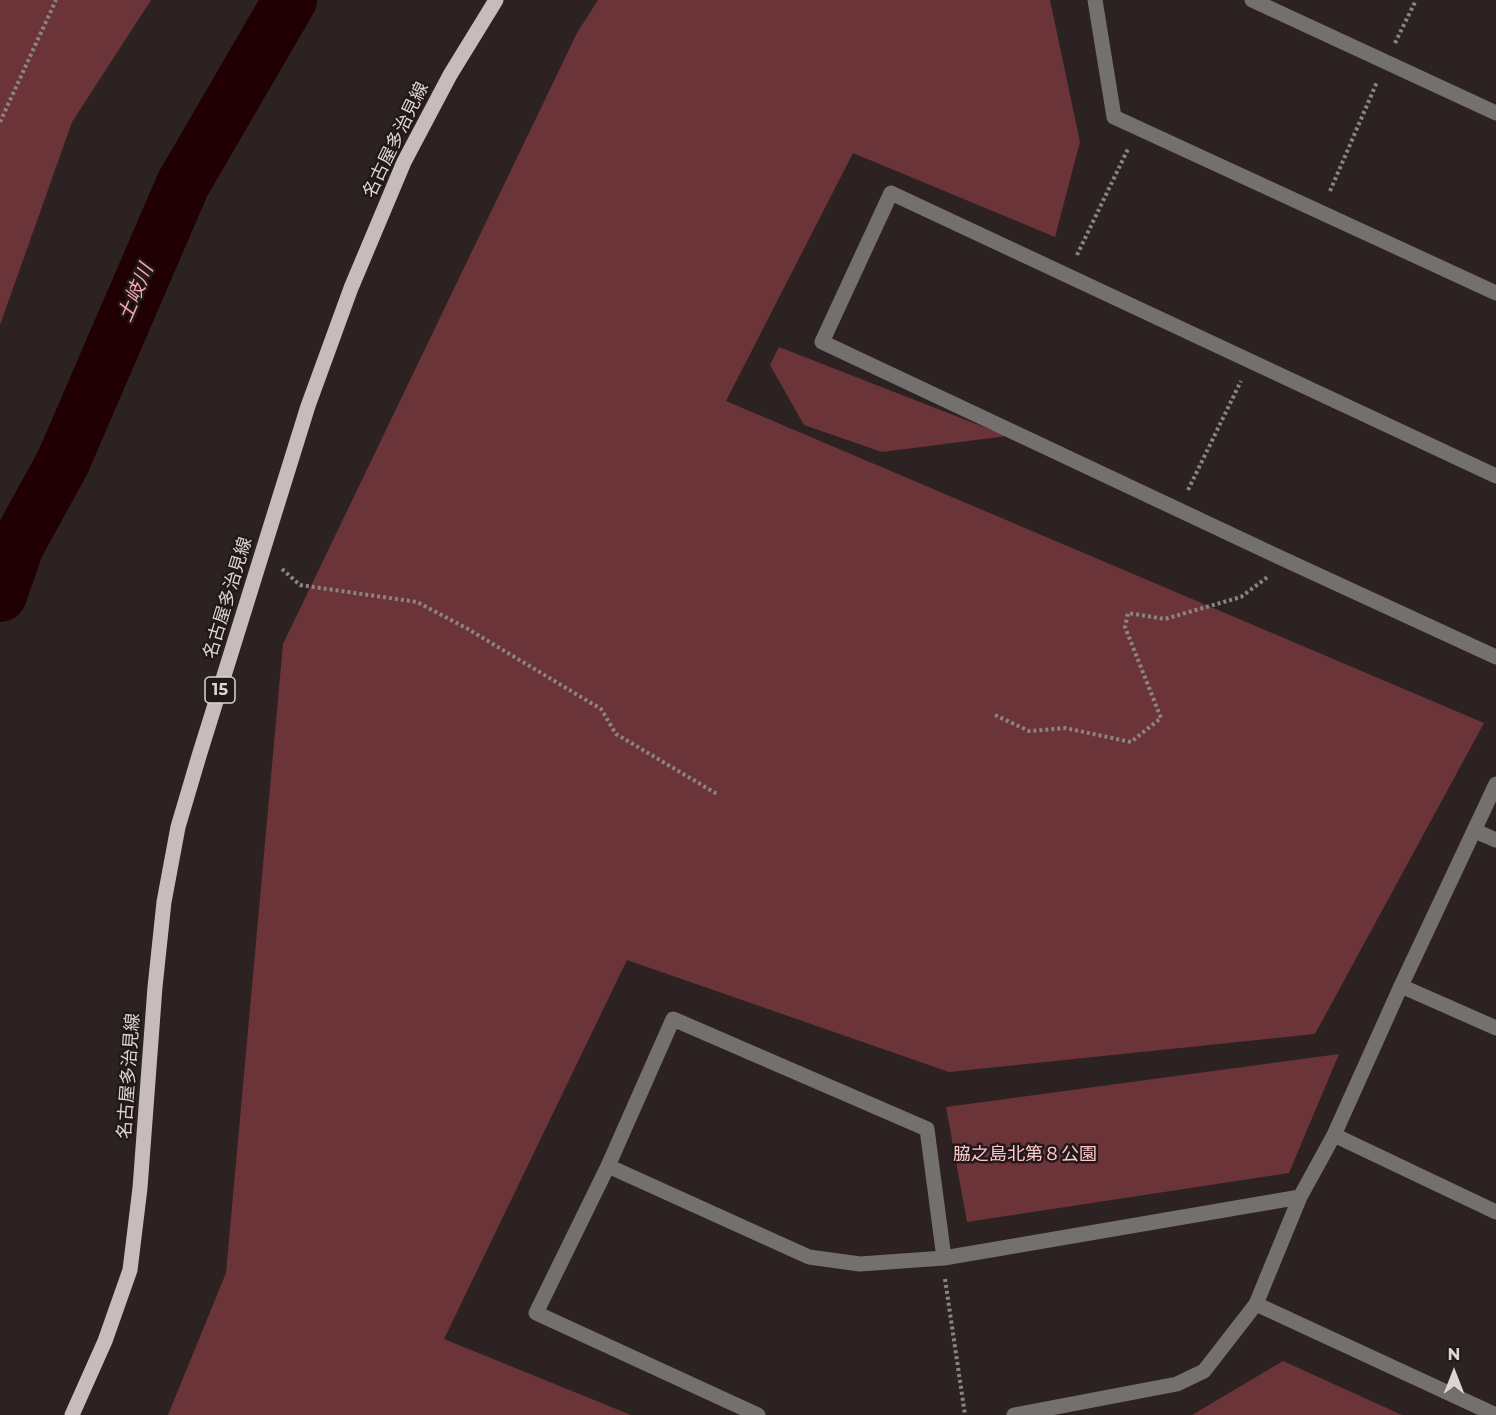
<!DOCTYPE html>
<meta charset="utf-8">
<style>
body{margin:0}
#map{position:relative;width:1496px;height:1415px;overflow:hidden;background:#2c2222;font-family:Montserrat,sans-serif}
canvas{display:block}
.north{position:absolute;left:1424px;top:1343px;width:60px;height:60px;-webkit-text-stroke:4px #221819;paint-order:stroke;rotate:0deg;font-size:16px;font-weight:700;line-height:24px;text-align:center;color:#dcd5d5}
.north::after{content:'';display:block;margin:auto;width:21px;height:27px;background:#dcd5d5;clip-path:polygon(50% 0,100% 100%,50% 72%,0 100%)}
</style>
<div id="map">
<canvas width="1496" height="1415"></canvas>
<div class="north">N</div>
</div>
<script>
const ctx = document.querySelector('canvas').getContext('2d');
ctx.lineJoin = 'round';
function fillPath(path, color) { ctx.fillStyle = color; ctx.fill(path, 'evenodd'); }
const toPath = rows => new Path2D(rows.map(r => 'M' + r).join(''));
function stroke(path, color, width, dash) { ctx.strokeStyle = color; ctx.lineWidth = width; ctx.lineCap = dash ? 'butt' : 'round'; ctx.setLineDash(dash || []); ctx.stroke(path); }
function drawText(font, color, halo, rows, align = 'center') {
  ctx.font = font + ' Montserrat,"Noto Sans JP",sans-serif'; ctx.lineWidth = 5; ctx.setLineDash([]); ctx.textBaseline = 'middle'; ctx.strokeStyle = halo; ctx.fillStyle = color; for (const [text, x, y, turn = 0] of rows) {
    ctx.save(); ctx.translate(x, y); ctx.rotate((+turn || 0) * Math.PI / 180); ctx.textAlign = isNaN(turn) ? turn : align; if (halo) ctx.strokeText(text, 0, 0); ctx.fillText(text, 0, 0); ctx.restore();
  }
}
fillPath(toPath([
 [0,0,151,0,72,122,0,325],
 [598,0,1050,0,1080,142,1055,237,853,153,726,401,1484,723,1315,1034,949,1072,627,960,444,1339,631,1415,168,1415,226,1273,283,644,577,33],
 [779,347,1007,436,882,452,804,425,770,365],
 [1339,1054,1289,1173,967,1222,946,1107],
 [1283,1361,1402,1415,1192,1415]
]), '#6b3439');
stroke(toPath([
 [0,595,17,546,63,462,183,184,290,0]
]), '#200002', 54);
stroke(toPath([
 [1395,43,1416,0],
 [0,122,56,0],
 [1330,191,1377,82],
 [1077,255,1128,149],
 [1188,490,1241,381],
 [282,569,300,585,417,602,468,629,601,709,616,734,717,794],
 [995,715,1029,731,1065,728,1131,742,1161,718,1125,627,1128,613,1165,619,1241,597,1269,576],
 [945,1279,965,1415]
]), '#8c8484', 4, [3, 3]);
stroke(toPath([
 [1095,0,1114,117,1496,293],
 [1252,0,1496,113],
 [1496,476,891,193,822,342,1279,557,1496,657],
 [1475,831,1496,840],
 [1401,986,1496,1028],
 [1334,1135,1496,1212],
 [608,1166,809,1257,860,1264,944,1258],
 [1300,1197,1334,1135,1401,986,1496,784],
 [1256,1304,1496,1415],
 [758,1415,536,1313,608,1166,673,1019,927,1129,944,1258,1300,1197,1256,1304,1204,1371,1177,1384,1014,1415]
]), '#757070', 15);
stroke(toPath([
 [72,1415,105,1341,130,1270,140,1188,155,987,164,902,178,827,199,756,308,406,351,288,404,162,450,75,496,0]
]), '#c7bbbc', 15);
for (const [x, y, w] of [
 [220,690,30]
]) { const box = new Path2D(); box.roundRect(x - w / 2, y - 13, w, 26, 4.5); ctx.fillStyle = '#221819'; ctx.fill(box); stroke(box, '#dcd5d5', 1.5); }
drawText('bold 16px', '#dcd5d5', null, [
 ["15",220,690]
]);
drawText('18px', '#dcd5d5', '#221819', [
 ["名古屋多治見線",396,140,-64],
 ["名古屋多治見線",228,598,-73],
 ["名古屋多治見線",129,1076,-86]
]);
drawText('18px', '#fec9cb', '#221819', [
 ["脇之島北第８公園",1025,1155]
]);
drawText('italic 20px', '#f4a7ac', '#221819', [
 ["土岐川",136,293,-67]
]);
</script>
